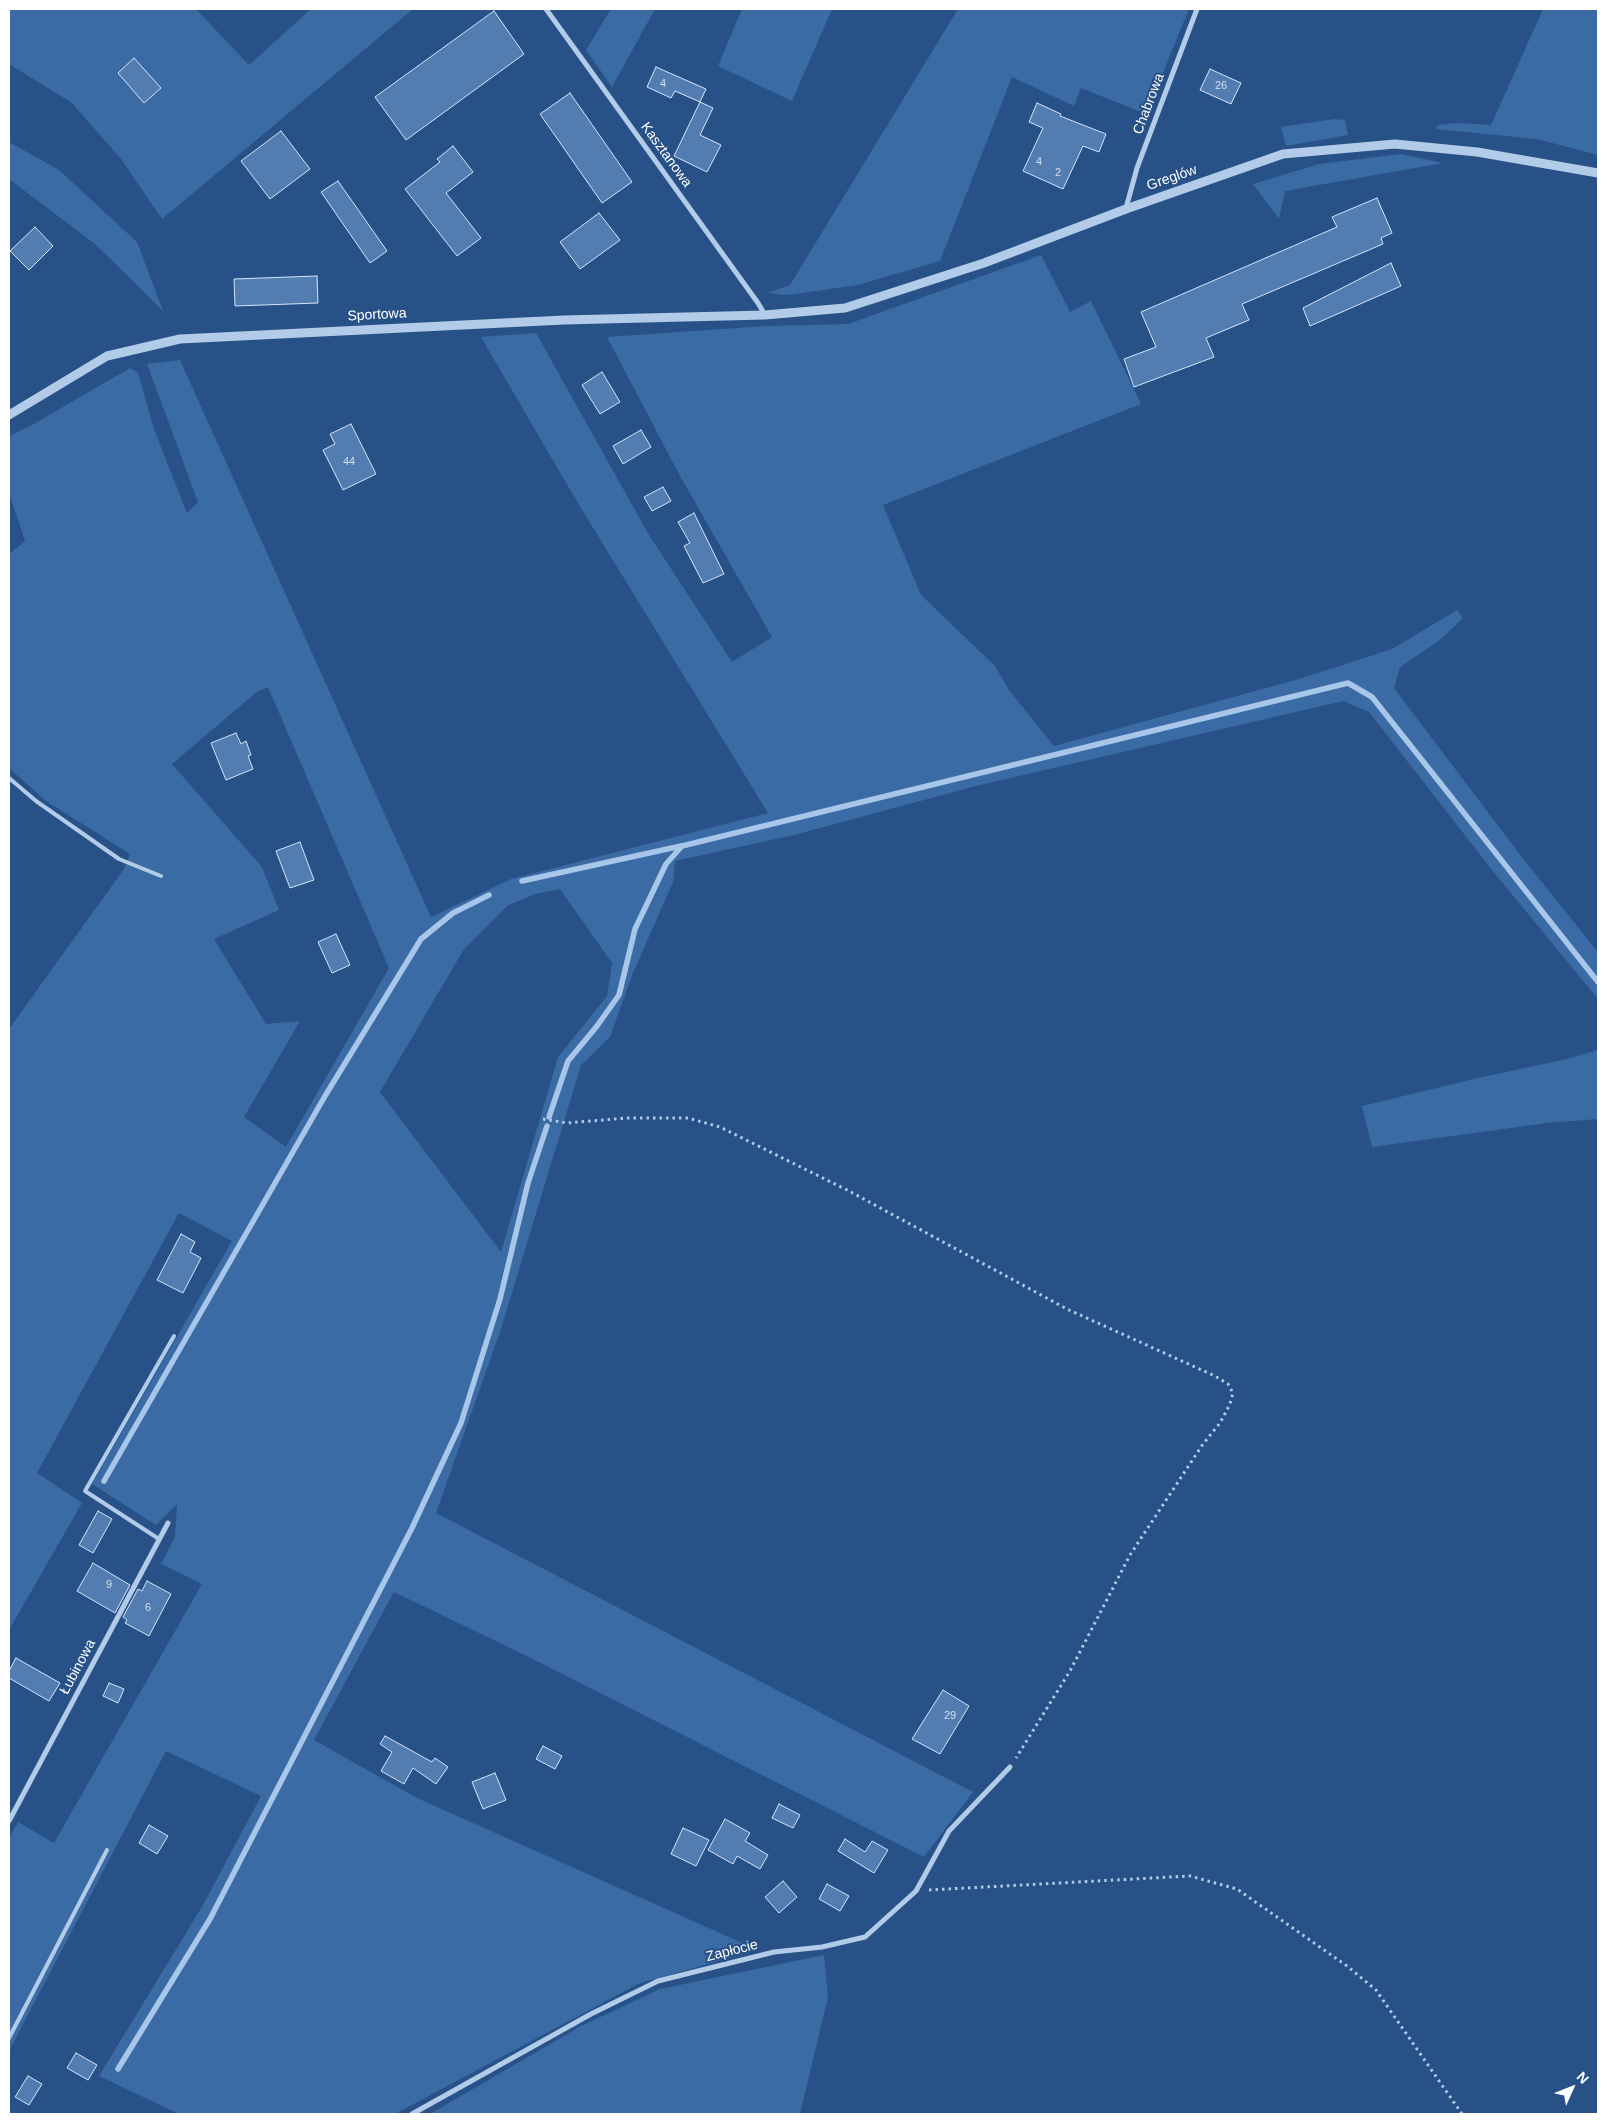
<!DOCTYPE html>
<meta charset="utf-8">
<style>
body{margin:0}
#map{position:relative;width:1607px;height:2123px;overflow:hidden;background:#275187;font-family:Helvetica,sans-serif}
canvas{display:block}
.frame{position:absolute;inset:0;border:10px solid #fff;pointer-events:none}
.north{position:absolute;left:1547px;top:2063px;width:50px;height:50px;-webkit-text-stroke:4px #275187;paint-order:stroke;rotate:46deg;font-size:14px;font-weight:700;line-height:20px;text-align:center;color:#fff}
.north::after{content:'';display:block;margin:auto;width:18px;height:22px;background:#fff;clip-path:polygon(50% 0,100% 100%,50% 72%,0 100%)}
</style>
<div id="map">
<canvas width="1607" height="2123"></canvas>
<div class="frame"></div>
<div class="north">N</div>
</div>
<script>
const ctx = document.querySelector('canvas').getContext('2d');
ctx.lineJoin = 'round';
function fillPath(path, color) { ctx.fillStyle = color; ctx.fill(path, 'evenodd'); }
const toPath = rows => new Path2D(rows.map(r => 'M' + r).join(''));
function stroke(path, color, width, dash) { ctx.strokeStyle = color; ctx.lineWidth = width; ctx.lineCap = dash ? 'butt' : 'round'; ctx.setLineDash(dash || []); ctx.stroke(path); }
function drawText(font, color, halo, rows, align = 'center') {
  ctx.font = font + ' Helvetica,sans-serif'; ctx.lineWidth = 4; ctx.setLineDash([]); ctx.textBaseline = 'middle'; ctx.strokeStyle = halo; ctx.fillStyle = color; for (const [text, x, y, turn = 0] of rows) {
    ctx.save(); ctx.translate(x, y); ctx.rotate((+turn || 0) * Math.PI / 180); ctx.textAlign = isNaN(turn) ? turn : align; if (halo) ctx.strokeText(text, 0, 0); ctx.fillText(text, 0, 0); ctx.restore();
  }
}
fillPath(toPath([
 [9,9,196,9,249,65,311,9,413,9,162,219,121,159,72,103,9,64],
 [611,9,655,9,612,87,586,50],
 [742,9,832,9,792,101,718,66],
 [958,9,1189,9,1146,114,1081,88,1074,106,1012,77,940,261,858,285,788,295,767,293,790,285],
 [1543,9,1598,9,1598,155,1537,139,1436,129,1437,125,1456,123,1491,125],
 [1334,119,1345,120,1348,135,1286,146,1281,127],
 [9,142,59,170,137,242,163,311,95,244,9,179],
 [1401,154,1443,163,1285,191,1279,219,1253,184,1319,164],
 [1041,255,1070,312,1091,301,1141,404,883,505,921,595,995,666,1009,690,1054,746,1299,679,1392,649,1457,610,1463,618,1440,640,1400,667,1394,688,1521,856,1598,952,1598,999,1492,870,1369,712,1343,701,976,786,794,835,675,861,673,882,633,973,610,1037,581,1065,501,1329,436,1513,973,1792,924,1857,529,1657,394,1592,314,1740,417,1798,758,1950,640,1983,395,2114,179,2114,99,2076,203,1905,261,1796,166,1751,9,2051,9,1838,18,1822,54,1843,202,1584,161,1564,175,1537,177,1504,156,1525,92,1484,232,1241,179,1213,37,1473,82,1503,9,1630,9,1029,124,869,130,854,46,801,9,768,9,554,25,541,9,493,9,436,32,425,130,368,138,373,154,429,187,513,198,502,147,364,180,360,431,917,511,879,768,813,579,505,481,337,536,333,649,535,732,662,772,637,680,476,607,337,766,326,848,324],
 [268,687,389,968,286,1147,244,1117,300,1021,266,1024,214,939,279,910,262,867,172,764,258,691],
 [560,889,612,963,607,996,558,1057,501,1252,380,1092,464,949,507,906,535,894],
 [1598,1050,1598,1119,1547,1123,1372,1147,1362,1106,1478,1078,1567,1059],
 [824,1955,828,1997,800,2114,430,2114,581,2026,660,1989]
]), '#3b6ba4');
stroke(toPath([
 [522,881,681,846],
 [549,1117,568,1061,597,1026,619,995,635,929,666,864,682,846,1348,683,1372,697,1598,982],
 [104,1481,325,1096,421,939,453,913,489,895],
 [118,2069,210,1919,412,1528,461,1423,500,1299,528,1183,547,1126]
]), '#a7c6e9', 5.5);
const building = toPath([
 [494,11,524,54,406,140,375,97,494,11],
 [134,58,161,88,144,103,118,73,134,58],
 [656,67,706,89,700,102,675,91,671,98,647,87,656,67],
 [1210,69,1241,83,1231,104,1200,90,1210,69],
 [570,93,632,182,602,203,540,114,570,93],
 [700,102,713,108,700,135,721,145,707,172,674,156,700,102],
 [1037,103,1061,114,1060,116,1106,134,1099,152,1083,146,1063,189,1023,171,1043,128,1029,122,1037,103],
 [281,131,310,169,270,199,241,161,281,131],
 [453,146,473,172,446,193,481,238,457,256,405,189,440,162,437,159,453,146],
 [338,181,387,251,370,263,321,192,338,181],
 [1377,198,1392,233,1381,238,1383,244,1242,304,1249,320,1206,338,1214,357,1134,387,1124,359,1156,347,1141,312,1337,227,1332,217,1377,198],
 [599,213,620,240,580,269,560,242,599,213],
 [35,227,53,246,29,270,10,251,35,227],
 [1391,263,1401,286,1310,326,1303,308,1391,263],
 [317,276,318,303,235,306,234,279,317,276],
 [602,372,620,402,600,414,582,385,602,372],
 [351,424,376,474,343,490,323,450,335,444,330,434,351,424],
 [641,430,651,447,623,464,613,446,641,430],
 [663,487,671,501,652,511,644,497,663,487],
 [694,513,724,574,703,583,684,546,690,543,678,522,694,513],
 [236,733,241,744,246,741,251,755,248,756,253,769,226,780,211,743,236,733],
 [300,842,314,880,290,888,276,851,300,842],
 [336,934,350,965,332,973,318,942,336,934],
 [181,1234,195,1242,190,1252,201,1258,183,1293,157,1280,181,1234],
 [98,1511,112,1519,93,1553,79,1545,98,1511],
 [93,1563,130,1585,115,1613,77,1591,93,1563],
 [147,1581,171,1594,149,1636,125,1623,127,1620,123,1617,138,1589,142,1591,147,1581],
 [16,1658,60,1683,49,1701,9,1678,9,1671,16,1658],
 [109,1683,124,1689,118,1703,103,1696,109,1683],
 [943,1690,969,1706,940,1754,912,1739,943,1690],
 [385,1736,432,1762,435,1758,448,1767,436,1784,413,1768,404,1784,381,1771,392,1752,380,1744,385,1736],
 [543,1746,562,1756,555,1769,536,1759,543,1746],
 [495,1773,506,1800,483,1809,472,1782,495,1773],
 [779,1804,800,1815,793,1828,772,1818,779,1804],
 [725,1819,750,1833,745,1841,768,1855,760,1869,737,1856,733,1864,708,1850,725,1819],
 [149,1825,168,1836,157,1854,139,1843,149,1825],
 [683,1828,709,1840,696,1866,671,1854,683,1828],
 [845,1839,865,1852,872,1841,888,1850,874,1873,838,1851,845,1839],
 [783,1881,797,1897,779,1913,765,1897,783,1881],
 [827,1884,849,1896,840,1911,819,1899,827,1884],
 [76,2053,97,2065,88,2080,67,2068,76,2053],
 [28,2076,42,2084,29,2105,15,2097,28,2076]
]);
fillPath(building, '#537db1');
stroke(building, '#d6e5f7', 1);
stroke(toPath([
 [543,1119,567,1123,627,1118,688,1118,720,1127,849,1191,1067,1309,1215,1376,1228,1384,1233,1393,1230,1404,1220,1423,1203,1444,1130,1555,1070,1671,1016,1758],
 [929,1890,1190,1876,1237,1889,1347,1966,1376,1990,1462,2114]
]), '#b2cbe8', 3, [2.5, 4]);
stroke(toPath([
 [9,778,36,801,119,859,161,876],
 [159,1539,85,1491,174,1336],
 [9,2038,107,1850]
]), '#b2cbe8', 4);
stroke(toPath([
 [546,9,758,303,765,315],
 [1126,208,1137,168,1197,9],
 [9,1821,168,1523],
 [412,2114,591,2014,658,1981,774,1952,822,1947,865,1937,916,1891,949,1831,1010,1767]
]), '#b2cbe8', 5);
stroke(toPath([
 [9,415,107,356,180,339,564,320,765,315,845,308,984,263,1126,209,1283,154,1395,144,1477,152,1598,173]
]), '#b2cbe8', 9);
drawText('11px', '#d4deec', null, [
 ["4",663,84],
 ["26",1221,86],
 ["4",1039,162],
 ["2",1058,173],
 ["44",349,462],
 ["9",109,1585],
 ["6",148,1608],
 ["29",950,1716]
]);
drawText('14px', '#fff', '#275187', [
 ["Chabrowa",1149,104,-69],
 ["Kasztanowa",666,155,54],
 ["Greglów",1172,178,-19],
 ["Sportowa",377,315,-3],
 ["Łubinowa",78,1667,-62],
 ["Zapłocie",732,1951,-14]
]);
</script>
